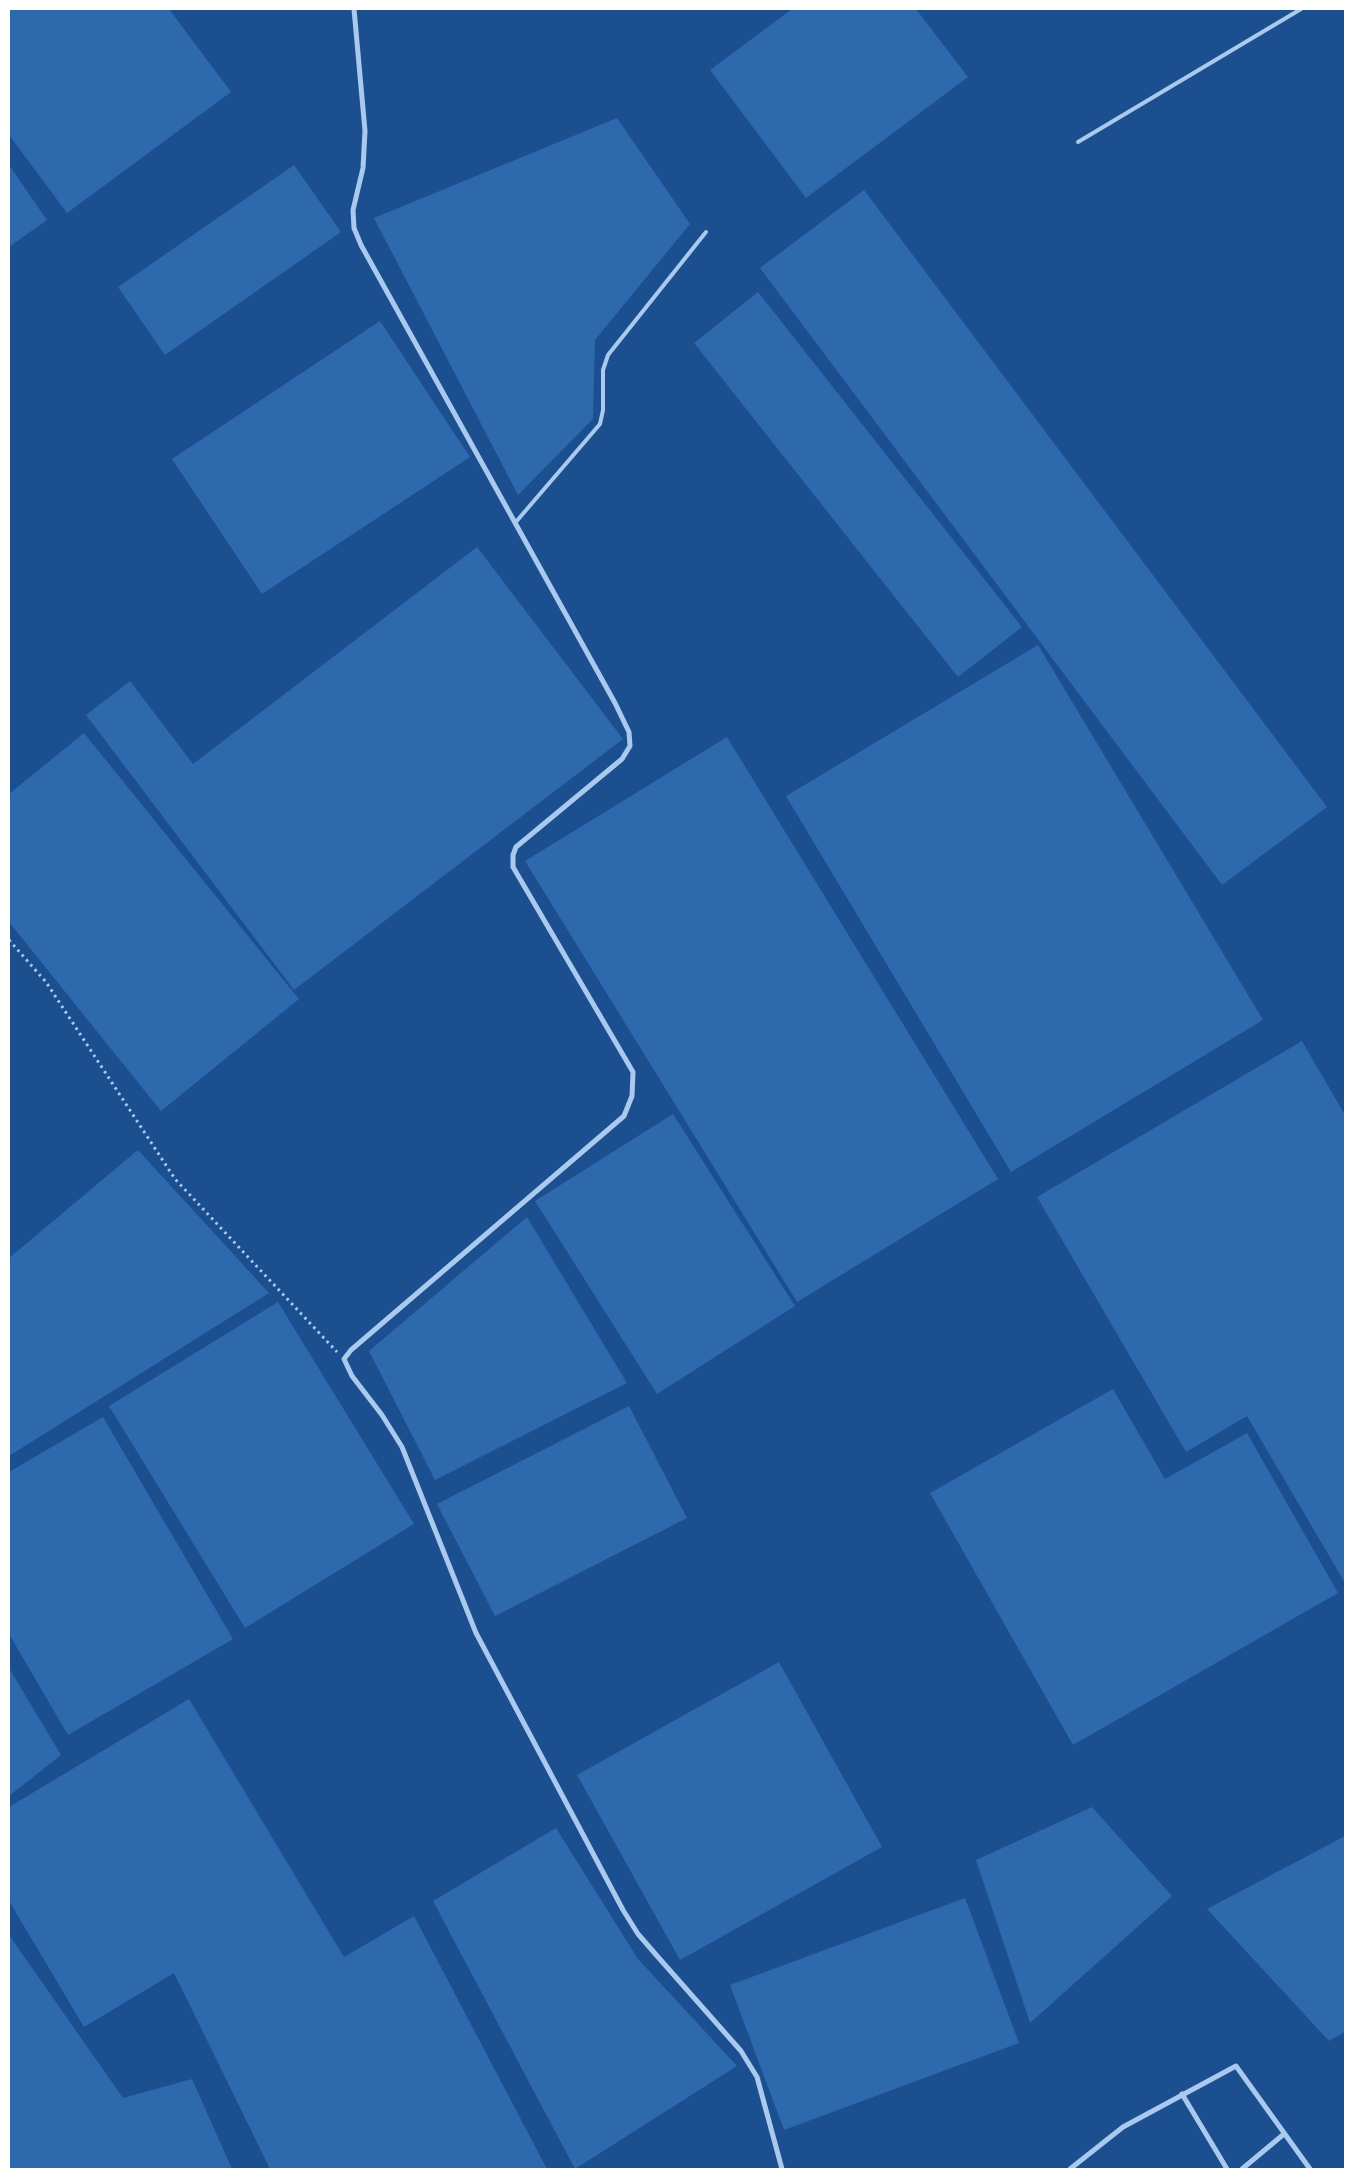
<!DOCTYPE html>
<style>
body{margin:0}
#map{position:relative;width:1354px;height:2178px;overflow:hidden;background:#1b4f8f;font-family:Barlow,sans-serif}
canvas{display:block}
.frame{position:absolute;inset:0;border:10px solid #fff;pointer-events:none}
</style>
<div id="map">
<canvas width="1354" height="2178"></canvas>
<div class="frame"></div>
</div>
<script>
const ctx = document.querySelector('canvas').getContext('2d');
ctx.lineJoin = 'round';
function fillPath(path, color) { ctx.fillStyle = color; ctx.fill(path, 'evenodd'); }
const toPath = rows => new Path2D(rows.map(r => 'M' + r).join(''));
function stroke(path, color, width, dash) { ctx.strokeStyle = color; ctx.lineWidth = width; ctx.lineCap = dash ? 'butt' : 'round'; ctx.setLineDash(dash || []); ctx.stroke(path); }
fillPath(toPath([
 [9,9,169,9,231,92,67,213,9,135],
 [792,9,916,9,968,77,806,198,710,70],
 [617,118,690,224,595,340,593,419,518,495,374,218],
 [9,165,47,220,9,247],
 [294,165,341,232,165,355,118,287],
 [864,190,1327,807,1222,885,760,268],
 [758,292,1022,627,958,677,694,343],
 [380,321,470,457,262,594,172,459],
 [477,547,623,739,294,990,86,715,130,681,193,764],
 [1038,645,1263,1020,1011,1172,786,796],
 [84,733,299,999,161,1111,9,922,9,794],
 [727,737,998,1179,797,1302,525,861],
 [1302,1041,1345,1115,1345,1583,1247,1416,1186,1452,1037,1197],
 [673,1114,795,1306,657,1394,535,1201],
 [138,1150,269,1293,9,1456,9,1258],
 [527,1217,627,1383,435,1480,369,1351],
 [278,1302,414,1524,245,1628,109,1406],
 [1113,1389,1165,1479,1247,1433,1338,1593,1073,1745,930,1493],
 [629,1406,687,1518,495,1616,437,1504],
 [103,1417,233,1639,68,1735,9,1634,9,1472],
 [779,1662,882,1847,680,1960,577,1775],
 [9,1668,61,1755,9,1796],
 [189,1699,344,1957,414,1916,547,2169,270,2169,174,1973,84,2027,9,1901,9,1807],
 [1092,1807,1172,1896,1030,2023,976,1860],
 [556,1828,638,1959,737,2066,575,2169,433,1901],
 [1345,1836,1345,2032,1329,2041,1207,1909],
 [965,1898,1019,2043,784,2130,730,1985],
 [9,1935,123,2098,192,2079,232,2169,9,2169]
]), '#2e69ad');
stroke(toPath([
 [9,940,46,982,175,1179,337,1352]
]), '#a9c9ee', 3, [2.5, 4]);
stroke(toPath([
 [1078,142,1301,9],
 [515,523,600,424,603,410,603,370,608,355,706,232]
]), '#a9c9ee', 4);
stroke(toPath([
 [354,9,365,131,363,168,353,210,354,228,361,245,615,703,629,732,630,746,622,759,516,847,513,855,513,867,633,1072,632,1096,624,1116,351,1350,344,1359,352,1376,382,1415,402,1447,476,1633,623,1910,638,1934,658,1957,741,2051,757,2077,782,2169],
 [1182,2094,1227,2169],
 [1070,2169,1123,2127,1236,2066,1310,2169],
 [1242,2169,1284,2134]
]), '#a9c9ee', 5);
</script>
